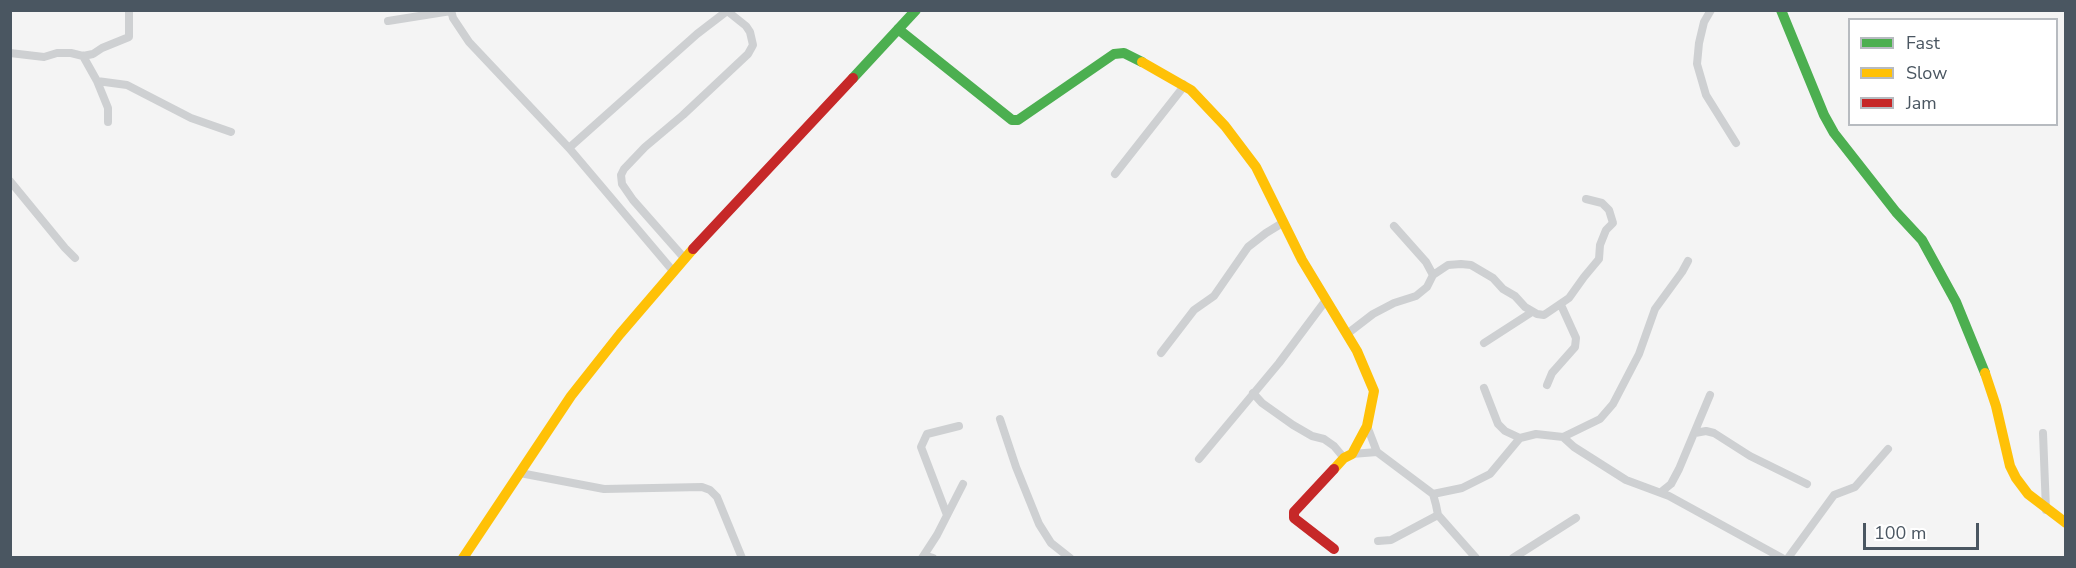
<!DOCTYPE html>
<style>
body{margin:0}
#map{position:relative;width:2076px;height:568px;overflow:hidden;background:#f4f4f4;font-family:"Nunito Sans",sans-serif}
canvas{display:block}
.frame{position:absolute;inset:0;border:12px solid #4a5661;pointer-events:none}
.legend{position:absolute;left:1848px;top:18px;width:210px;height:108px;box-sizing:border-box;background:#fff;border:2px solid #b7bbc0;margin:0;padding:8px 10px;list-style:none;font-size:18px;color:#4a5661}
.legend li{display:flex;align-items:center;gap:12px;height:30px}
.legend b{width:30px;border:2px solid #b7bbc0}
.scale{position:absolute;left:1863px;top:523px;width:116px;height:27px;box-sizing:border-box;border:3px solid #4a5661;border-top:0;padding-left:8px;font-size:18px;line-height:21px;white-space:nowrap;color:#4a5661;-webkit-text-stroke:4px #fff;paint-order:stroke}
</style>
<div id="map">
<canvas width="2076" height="568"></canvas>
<div class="frame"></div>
<ul class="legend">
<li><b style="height:8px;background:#4caf50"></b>Fast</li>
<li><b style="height:8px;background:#ffc107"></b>Slow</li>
<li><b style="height:8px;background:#c62828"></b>Jam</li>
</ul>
<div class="scale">100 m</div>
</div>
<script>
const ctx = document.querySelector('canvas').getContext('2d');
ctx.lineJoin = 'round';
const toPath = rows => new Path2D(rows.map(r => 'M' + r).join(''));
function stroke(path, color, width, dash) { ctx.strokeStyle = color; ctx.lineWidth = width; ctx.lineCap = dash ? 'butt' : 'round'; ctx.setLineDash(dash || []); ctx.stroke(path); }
stroke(toPath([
 [451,10,453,18,469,42,569,148,673,271],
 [1711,10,1704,22,1699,43,1697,64,1706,95,1736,143],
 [388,21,451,11],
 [10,53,44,57,57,53,71,53,83,56,93,54,102,48,129,37,129,10],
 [83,56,97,81,127,85,191,118,231,132],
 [97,81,108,108,108,122],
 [569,148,697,34,727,11],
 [1115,174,1181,90,1183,84],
 [10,181,65,248,75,258],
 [1394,226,1426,262,1433,275],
 [685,259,633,200,622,184,621,175,624,169,645,147,683,115,748,54,753,45,750,32,746,26,726,10],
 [1347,334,1373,314,1394,303,1416,296,1427,287,1433,275,1448,265,1461,264,1471,265,1493,278,1503,289,1515,296,1525,307,1537,314,1544,315,1569,298,1584,277,1599,259,1600,245,1606,230,1613,223,1609,210,1602,203,1586,199],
 [1484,343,1532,312],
 [1161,353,1194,310,1214,296,1248,247,1266,233,1284,222],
 [1547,385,1552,373,1575,347,1576,338,1561,305],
 [1484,388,1498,424,1505,431,1520,438],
 [1253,393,1262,403,1293,425,1312,436,1324,439,1334,446,1344,458],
 [1000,419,1016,467,1039,524,1051,543,1070,558],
 [1367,426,1377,452],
 [1695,433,1706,431,1714,433,1750,456,1807,484],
 [2043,433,2046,510],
 [1563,437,1600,419,1613,404,1639,354,1655,309,1682,272,1688,261],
 [1352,454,1377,452,1433,494,1436,505,1438,515,1391,540,1378,541],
 [1199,459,1279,363,1326,300],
 [520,473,604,489,702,487,710,490,717,497,742,558],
 [1661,492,1671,484,1679,469,1710,395],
 [1433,494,1462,488,1490,474,1520,438,1536,434,1563,437,1574,447,1626,480,1669,496,1782,558],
 [947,515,921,447,927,434,959,426],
 [1438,515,1476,558],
 [924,555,937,535,963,484],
 [922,558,924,555,933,558],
 [1513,558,1576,518],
 [1788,558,1834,495,1855,487,1888,449]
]), '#ced0d2', 8);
stroke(toPath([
 [1781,10,1824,115,1834,133,1896,212,1922,240,1956,302,1985,373],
 [898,29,1012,120,1018,120,1114,54,1124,53,1142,62],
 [853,78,916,10]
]), '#4caf50', 10);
stroke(toPath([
 [1142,62,1191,90,1225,126,1256,167,1302,260,1357,351,1374,391,1367,426,1352,454,1344,458,1334,469],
 [1985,373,1996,406,2010,466,2016,478,2028,494,2066,523],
 [463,558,571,396,620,334,693,249]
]), '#ffc107', 10);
stroke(toPath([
 [693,249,853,78],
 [1334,469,1294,512,1294,518,1334,549]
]), '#c62828', 10);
</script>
